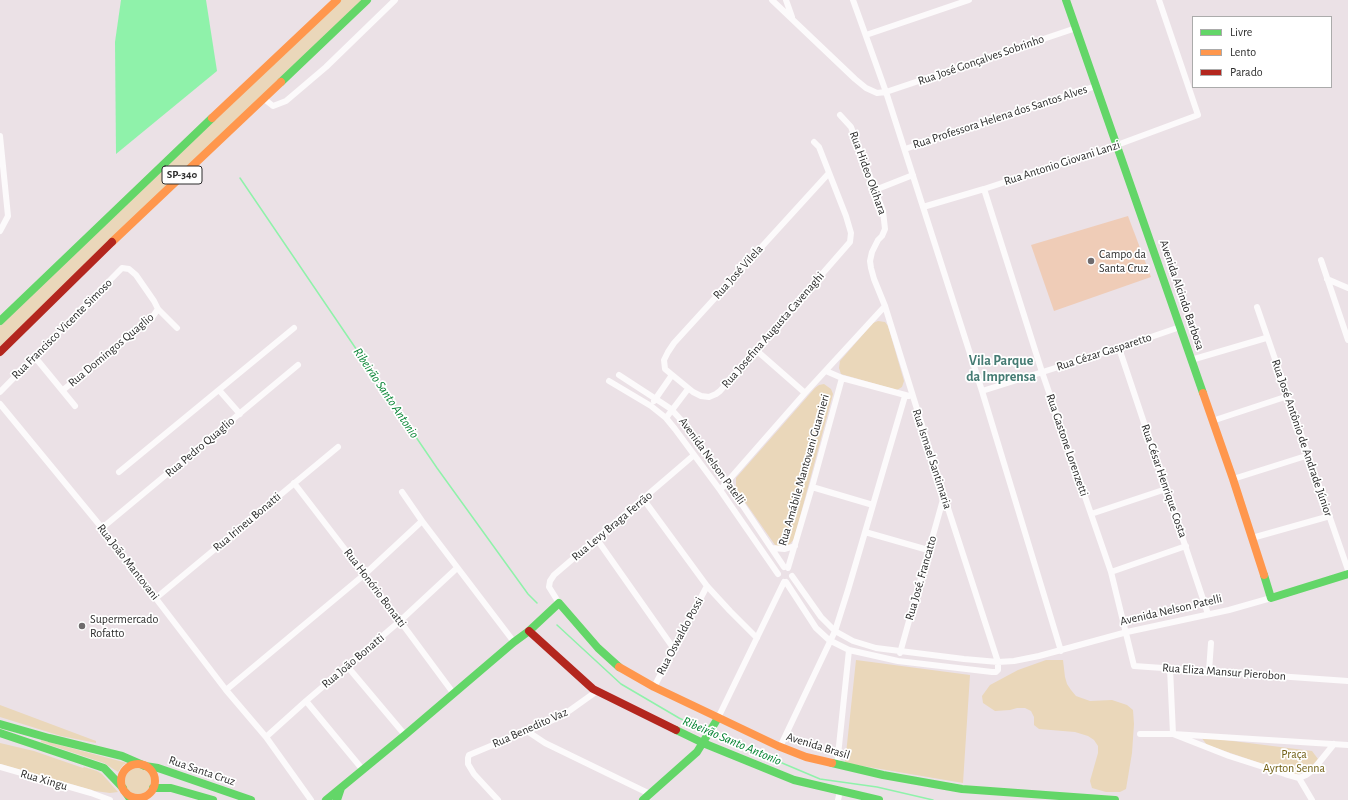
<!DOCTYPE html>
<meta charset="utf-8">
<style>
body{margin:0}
#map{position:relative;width:1348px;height:800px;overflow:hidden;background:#ebe1e6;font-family:"Alegreya Sans",sans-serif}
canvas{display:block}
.legend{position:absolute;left:1192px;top:16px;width:140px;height:72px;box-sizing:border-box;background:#fff;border:1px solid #ababab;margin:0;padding:5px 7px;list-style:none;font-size:12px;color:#2c2c2c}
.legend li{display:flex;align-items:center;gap:8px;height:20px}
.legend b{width:20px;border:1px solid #ababab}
</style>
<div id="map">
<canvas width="1348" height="800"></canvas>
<ul class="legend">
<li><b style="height:5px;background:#63d668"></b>Livre</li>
<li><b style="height:5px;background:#ff974d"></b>Lento</li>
<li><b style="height:5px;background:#b3261e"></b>Parado</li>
</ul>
</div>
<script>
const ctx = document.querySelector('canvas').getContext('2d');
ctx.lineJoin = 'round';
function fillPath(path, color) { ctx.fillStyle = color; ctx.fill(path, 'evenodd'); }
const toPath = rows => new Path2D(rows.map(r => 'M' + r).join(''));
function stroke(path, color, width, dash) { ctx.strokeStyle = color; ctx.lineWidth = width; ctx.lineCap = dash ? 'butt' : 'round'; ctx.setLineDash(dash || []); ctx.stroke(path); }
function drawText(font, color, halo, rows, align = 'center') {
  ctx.font = font + ' "Alegreya Sans",sans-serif'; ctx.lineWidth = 3.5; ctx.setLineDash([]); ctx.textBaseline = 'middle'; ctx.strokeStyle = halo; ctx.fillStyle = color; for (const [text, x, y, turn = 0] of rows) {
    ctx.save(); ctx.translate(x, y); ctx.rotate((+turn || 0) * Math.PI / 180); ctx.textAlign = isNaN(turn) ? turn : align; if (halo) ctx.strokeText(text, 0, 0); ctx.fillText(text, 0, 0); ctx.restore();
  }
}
fillPath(toPath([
 [341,0,362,0,0,347,0,326],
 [878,321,885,322,888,326,904,381,902,387,897,390,841,374,839,368,840,361,873,323],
 [824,384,831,389,833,394,794,539,790,544,781,548,775,545,736,489,736,478,815,388,819,385],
 [856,660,970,675,963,783,845,763],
 [1046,660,1063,660,1065,677,1067,684,1071,690,1076,696,1090,701,1112,700,1127,705,1133,710,1134,724,1132,753,1126,789,1120,792,1106,792,1092,788,1090,781,1098,753,1098,746,1094,740,1088,736,1075,732,1039,729,1034,725,1034,717,1031,711,1025,708,1017,708,1010,710,995,711,983,703,982,696,990,685,1018,670],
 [0,705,96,741,96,743,61,736,0,717],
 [1201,737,1312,751,1318,759,1306,772,1295,775,1207,745],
 [41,740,127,763,123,765,118,772,104,763,41,742],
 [0,743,34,751,83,768,84,767,97,771,102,774,118,792,110,793,95,791,0,764],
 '125 781a13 13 0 1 1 26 0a13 13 0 1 1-26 0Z'
]), '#ead7ba');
fillPath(toPath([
 [1128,216,1151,277,1054,311,1031,245]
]), '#efccb7');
fillPath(toPath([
 [121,0,206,0,217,71,116,154,115,42]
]), '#8ff2aa');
stroke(toPath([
 [240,178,437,468,528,594,537,603],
 [557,625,621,684,679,718,706,731],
 [711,733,820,779,877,787,933,800]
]), '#8ff2aa', 1.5);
stroke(toPath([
 [772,0,855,79,866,88,877,93,886,92,1076,28],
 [786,0,792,17],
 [853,0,886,92,923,207,982,391,1061,651],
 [866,35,969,0],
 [263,98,273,106,286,101,326,67,395,0],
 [0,136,8,216,0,231],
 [814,142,819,147,846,216,851,233,850,242,720,391,716,394,709,397,701,396,693,392,665,369,664,360,668,352,674,343,829,173],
 [905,149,1096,86],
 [984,189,1042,372,1111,572,1134,666,1348,681],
 [875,190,913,175],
 [923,207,984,189,1117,145,1198,115,1159,0],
 [1321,260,1348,340],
 [1327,279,1348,288],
 [1257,307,1348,570],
 [1119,348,1208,614],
 [756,350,805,393],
 [34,356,75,406],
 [1191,360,1266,338],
 [826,371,842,378,909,396],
 [619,375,662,403,671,409,682,421,727,482,784,567],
 [609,381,651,406,666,418,675,429,720,490,778,574],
 [63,390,151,319,158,309],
 [219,390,240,414],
 [982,391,1119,348,1180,327],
 [0,392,122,268,129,269,136,275,154,301,158,309,177,328],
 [654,401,672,375],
 [0,404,102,528,226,690,266,737,311,800],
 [666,418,688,389],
 [1212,421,1288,396],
 [119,472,294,328],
 [1233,479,1309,455],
 [294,483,400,621,454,694],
 [812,487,873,505],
 [720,490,805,393,885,306],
 [644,500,707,586,730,611,757,638],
 [1091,514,1166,489],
 [422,521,514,642],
 [102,528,298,365],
 [865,532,928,550],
 [596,538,674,649],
 [1252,538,1330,516],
 [772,548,785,549,795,546],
 [788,568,812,487,842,378],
 [1111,572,1186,546],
 [792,576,821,617,835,631,853,641,876,648,964,659,998,662,1014,661,1039,656,1127,632,1229,610,1271,598],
 [786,582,816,628,829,640,849,650,898,661,992,672,996,672,998,670,998,662,944,496,885,306,874,279,871,268,870,261,872,252,878,240,882,236,885,229,883,211,851,127,840,115],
 [156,598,338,447],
 [559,603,549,587,550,581,554,575,694,455],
 [900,653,944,496],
 [347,666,405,735],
 [1170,668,1173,734,1348,745],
 [1209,671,1211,643],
 [654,687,707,586],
 [226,690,365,574,422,521,402,492],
 [306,701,363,770],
 [718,718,784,582],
 [527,731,545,743,650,794],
 [1140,734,1173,734,1229,756,1285,774,1299,778],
 [266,737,306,701,400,621,457,568],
 [780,747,835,631,848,590,905,396],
 [837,765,849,650],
 [0,767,91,793,110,800],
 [1299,778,1306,775,1313,770,1334,744],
 [1299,778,1312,800],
 [498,800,474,774,468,764,468,758,469,755,553,720,569,711,597,691],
 [838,800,840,791]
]), '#fcfafb', 6);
stroke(toPath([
 [1066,0,1203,393],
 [281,82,367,0],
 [0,321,212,118],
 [1264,575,1271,598,1348,574],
 [0,724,49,738,122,756,145,766],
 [676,730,703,743,794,780,879,800],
 [0,733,104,768,123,788],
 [832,763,883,775,962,789,1115,800],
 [145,766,158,768,251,800],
 [153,788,171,788,213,800],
 [126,793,131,800],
 [326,800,405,735,514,642,529,631,559,603,598,648,619,667],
 [337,800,341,788],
 [643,800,697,752,718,718]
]), '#63d668', 8);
stroke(toPath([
 [212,118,337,0],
 [112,242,281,82],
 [1203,393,1233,479,1264,575],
 [619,667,654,687,778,746,806,757,832,763],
 '121 781a17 17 0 1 1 34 0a17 17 0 1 1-34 0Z'
]), '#ff974d', 8);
stroke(toPath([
 [0,352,112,242],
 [529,631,593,689,676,730]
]), '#b3261e', 8);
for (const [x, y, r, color] of [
 [1091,261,4,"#6f6b6d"],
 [82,626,4,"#6f6b6d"]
]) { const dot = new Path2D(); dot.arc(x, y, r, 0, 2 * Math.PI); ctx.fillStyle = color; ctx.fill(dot); stroke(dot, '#fff', 1.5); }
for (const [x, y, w] of [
 [182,175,40]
]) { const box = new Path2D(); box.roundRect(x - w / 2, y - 9, w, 18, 3); ctx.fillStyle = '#fff'; ctx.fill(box); stroke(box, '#2c2c2c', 1); }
drawText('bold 11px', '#2c2c2c', null, [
 ["SP-340",182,175]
]);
drawText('12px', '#2c2c2c', '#fff', [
 ["Rua José Gonçalves Sobrinho",981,60,-19],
 ["Rua Professora Helena dos Santos Alves",1000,117,-18],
 ["Rua Antonio Giovani Lanzi",1062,163,-18],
 ["Rua Hideo Okihara",868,173,70],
 ["Rua José Vilela",738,272,-48],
 ["Avenida Alcindo Barbosa",1182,295,71],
 ["Rua Francisco Vicente Simoso",62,329,-45],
 ["Rua Josefina Augusta Cavenaghi",773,330,-49],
 ["Rua Domingos Quaglio",111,350,-40],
 ["Rua Cézar Gasparetto",1104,352,-18],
 ["Rua José Antônio de Andrade Júnior",1302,438,71],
 ["Rua Gastone Lorenzetti",1067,445,71],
 ["Rua Pedro Quaglio",200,447,-40],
 ["Rua Ismael Santimaria",932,459,72],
 ["Avenida Nelson Patelli",712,461,54],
 ["Rua Amábile Mantovani Guarnieri",804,470,-74],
 ["Rua César Henrique Costa",1164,481,71],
 ["Rua Irineu Bonatti",247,522,-40],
 ["Rua Levy Braga Ferrão",612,526,-40],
 ["Rua João Mantovani",128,562,52],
 ["Rua José. Francatto",921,578,-74],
 ["Rua Honório Bonatti",375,588,53],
 ["Avenida Nelson Patelli",1171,610,-13],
 ["Rua Oswaldo Possi",680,636,-62],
 ["Rua João Bonatti",353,661,-40],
 ["Rua Eliza Mansur Pierobon",1224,672,4],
 ["Rua Benedito Vaz",530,728,-24],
 ["Avenida Brasil",818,746,17],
 ["Rua Santa Cruz",202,771,19],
 ["Rua Xingu",44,780,16]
]);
drawText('12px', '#2c2c2c', '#fff', [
 ["Campo da",1099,254],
 ["Santa Cruz",1099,268],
 ["Supermercado",90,619],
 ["Rofatto",90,633]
], 'left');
drawText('12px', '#715f14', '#fff', [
 ["Praça",1294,754],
 ["Ayrton Senna",1294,768]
]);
drawText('italic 13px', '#068433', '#fff', [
 ["Ribeirão Santo Antonio",386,393,56],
 ["Ribeirão Santo Antonio",732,741,23]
]);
drawText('bold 14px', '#457b73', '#fff', [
 ["Vila Parque",1001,361],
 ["da Imprensa",1001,377]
]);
</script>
